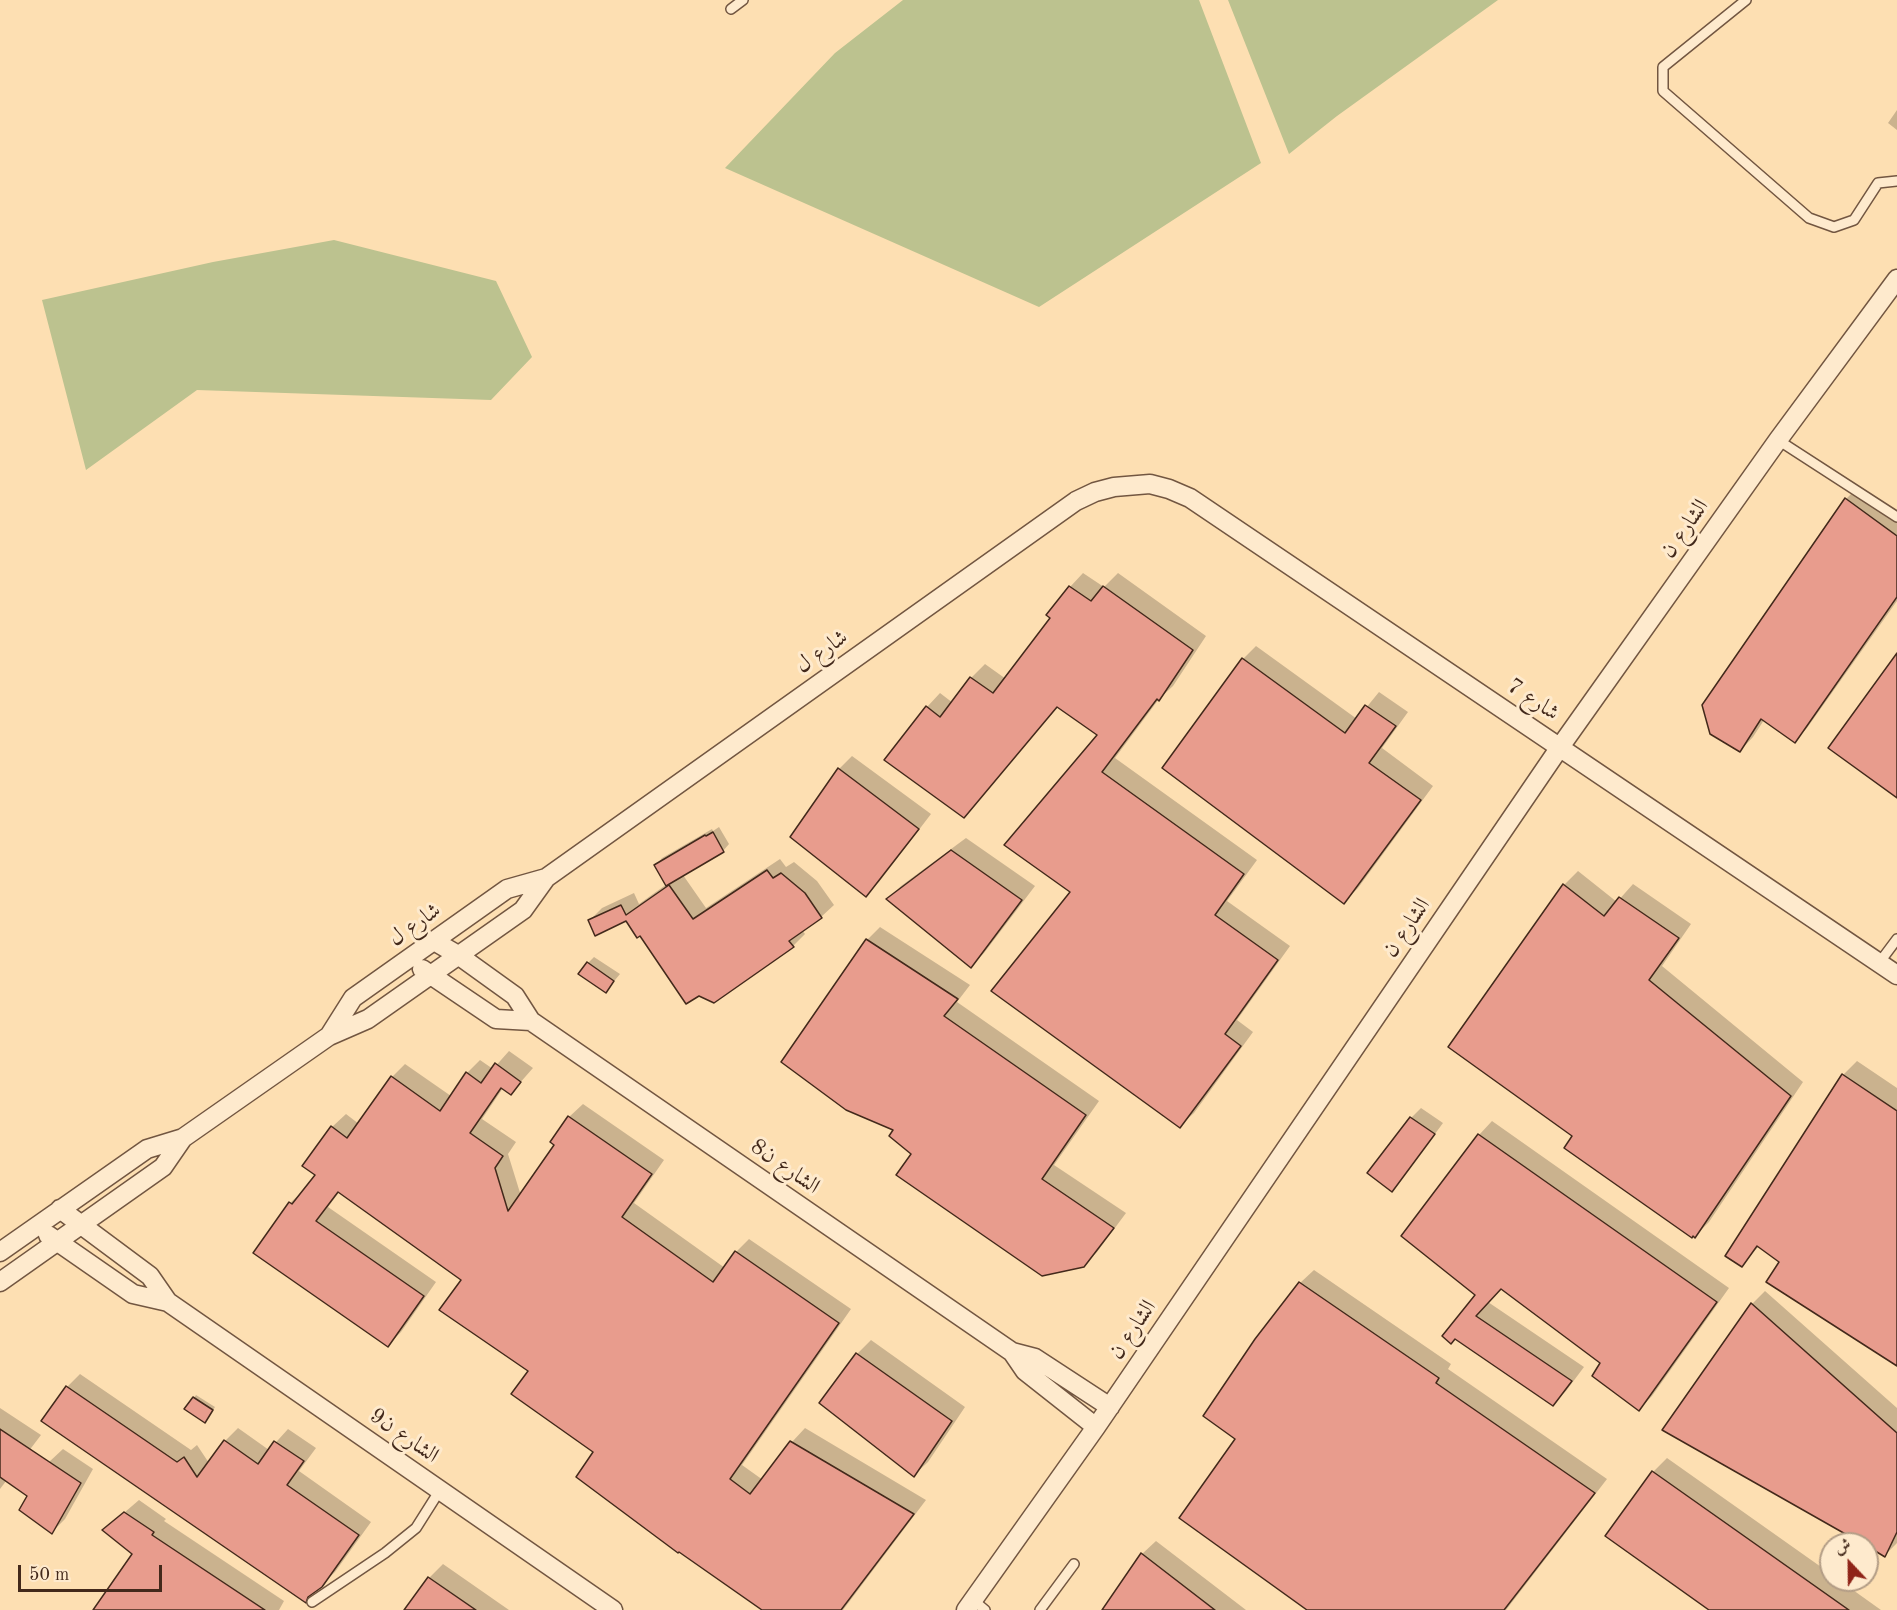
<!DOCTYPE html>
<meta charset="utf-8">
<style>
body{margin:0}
#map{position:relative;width:1897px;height:1610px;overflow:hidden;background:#fddfb2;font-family:"Old Standard TT",Amiri,serif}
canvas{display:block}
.north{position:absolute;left:1819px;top:1532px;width:60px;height:60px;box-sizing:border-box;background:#feeacd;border:2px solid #b39d86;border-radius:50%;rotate:338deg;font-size:16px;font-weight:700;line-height:24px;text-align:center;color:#43291b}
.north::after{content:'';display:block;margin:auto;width:21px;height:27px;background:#8f2418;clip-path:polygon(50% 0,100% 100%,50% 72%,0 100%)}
.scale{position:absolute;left:18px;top:1565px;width:144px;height:27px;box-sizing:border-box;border:3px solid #43291b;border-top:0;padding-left:8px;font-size:18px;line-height:21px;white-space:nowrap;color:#43291b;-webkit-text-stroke:4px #feeacd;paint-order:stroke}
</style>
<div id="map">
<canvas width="1897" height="1610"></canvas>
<div class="north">ش</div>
<div class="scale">50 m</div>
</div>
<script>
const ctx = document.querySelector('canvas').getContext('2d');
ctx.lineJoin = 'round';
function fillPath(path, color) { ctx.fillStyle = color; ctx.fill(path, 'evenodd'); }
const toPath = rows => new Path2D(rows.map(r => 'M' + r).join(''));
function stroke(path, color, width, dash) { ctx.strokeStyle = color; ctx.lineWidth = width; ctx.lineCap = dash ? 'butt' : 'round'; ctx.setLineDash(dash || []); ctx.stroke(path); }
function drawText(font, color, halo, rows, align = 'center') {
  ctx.font = font + ' "Old Standard TT",Amiri,serif'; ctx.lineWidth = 6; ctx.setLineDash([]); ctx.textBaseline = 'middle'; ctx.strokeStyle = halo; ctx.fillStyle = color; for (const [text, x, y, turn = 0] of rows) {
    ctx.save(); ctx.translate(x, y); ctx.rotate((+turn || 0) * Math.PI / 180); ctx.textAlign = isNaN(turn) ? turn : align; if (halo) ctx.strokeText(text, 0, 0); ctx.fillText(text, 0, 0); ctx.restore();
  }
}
fillPath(toPath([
 [903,0,1199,0,1261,163,1039,307,725,168,835,53],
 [1228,0,1498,0,1337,116,1289,154],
 [334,240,496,281,532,357,491,400,197,390,86,470,42,300,213,262]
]), '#bcc28f');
fillPath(toPath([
 [1897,110,1897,130,1888,123],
 [1859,486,1897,513,1897,601,1807,728,1794,742,1764,720,1753,737,1740,751,1703,706,1846,499],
 [1083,573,1104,587,1118,573,1206,636,1173,686,1159,699,1115,758,1257,860,1227,901,1290,946,1237,1020,1253,1032,1194,1113,1180,1126,1072,892,1099,735,1059,706,964,816,927,707,940,693,953,703,971,678,985,664,1006,679,1052,618,1070,587],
 [1256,646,1357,719,1379,692,1408,712,1382,748,1433,786,1358,888,1344,902,1243,659],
 [852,756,931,814,879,882,865,895,839,769],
 [719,827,729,844,723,851,683,875,706,908,780,859,786,867,794,862,817,881,834,905,821,917,802,930,805,934,793,946,641,934,626,919,590,920,602,908,634,893,639,904,667,884,656,865,662,858,712,829,713,831],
 [966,838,1035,886,984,953,971,966,888,899,901,886],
 [1578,871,1617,902,1633,884,1691,924,1662,966,1803,1082,1709,1222,1695,1236,1574,1135,1451,1047,1564,885],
 [880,927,970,985,957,1002,1099,1101,1054,1165,1126,1213,1097,1252,1083,1266,913,1154,896,1130,867,940],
 [594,957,620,974,606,991,588,963],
 [509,1051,533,1068,511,1093,503,1088,482,1119,516,1142,508,1154,521,1196,556,1144,569,1117,583,1104,664,1160,634,1203,725,1268,736,1252,749,1239,851,1309,742,1465,763,1480,792,1442,805,1428,926,1500,843,1610,764,1610,595,1452,530,1371,463,1279,340,1191,328,1207,436,1282,401,1332,388,1345,290,1203,304,1190,317,1175,332,1127,346,1114,359,1124,392,1077,405,1064,451,1096,467,1073,480,1060,493,1069],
 [1857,1061,1897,1088,1897,1365,1781,1262,1759,1246,1742,1265,1727,1255,1843,1075],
 [1421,1108,1443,1123,1401,1180,1392,1190,1411,1118],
 [1492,1121,1729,1288,1652,1396,1639,1409,1602,1363,1501,1288,1488,1302,1584,1367,1566,1391,1553,1404,1455,1337,1477,1294,1479,1135],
 [1314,1270,1451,1364,1448,1369,1607,1479,1506,1610,1309,1610,1237,1438,1300,1283],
 [1765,1291,1897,1408,1897,1543,1885,1555,1866,1544,1752,1304],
 [871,1340,965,1407,928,1462,914,1475,821,1403,857,1354],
 [80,1374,191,1450,197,1445,209,1463,225,1441,238,1428,269,1450,288,1429,316,1448,299,1471,371,1522,335,1572,305,1601,52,1409,67,1387],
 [196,1395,215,1407,208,1418,194,1398],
 [0,1408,41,1435,0,1489],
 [63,1449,93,1469,65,1519,52,1532,49,1462],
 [1667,1458,1831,1574,1831,1580,1839,1580,1881,1610,1712,1610,1607,1536,1653,1472],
 [139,1500,166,1519,164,1521,284,1601,279,1610,104,1610,134,1554,104,1530],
 [1156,1541,1246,1610,1104,1610,1142,1554],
 [443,1564,509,1610,406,1610,429,1578]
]), '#0003');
const building = toPath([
 [1845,498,1897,536,1897,597,1795,743,1761,719,1740,752,1710,734,1702,705,1845,498],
 [1069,586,1091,601,1103,586,1193,650,1159,701,1157,699,1102,772,1244,874,1215,915,1278,960,1225,1034,1241,1046,1180,1128,991,991,1070,892,1004,845,1097,735,1057,707,964,818,884,760,926,706,940,717,970,677,993,693,1050,618,1046,615,1069,586],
 [1897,653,1897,798,1828,748,1897,653],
 [1242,658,1345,733,1365,705,1396,726,1369,763,1421,800,1344,904,1162,768,1242,658],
 [838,768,919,829,866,897,790,837,838,768],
 [713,832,724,852,666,886,654,865,705,835,706,836,713,832],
 [951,850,1022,900,971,968,886,899,951,850],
 [767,870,773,878,781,873,805,893,822,918,789,941,794,947,714,1003,699,996,686,1004,640,936,637,938,626,921,595,936,588,920,621,905,626,915,669,885,693,919,767,870],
 [1563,884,1604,916,1619,897,1679,938,1649,980,1791,1096,1695,1238,1693,1236,1692,1238,1564,1148,1572,1136,1448,1047,1563,884],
 [866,939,958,999,944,1016,1086,1115,1042,1179,1114,1228,1084,1267,1042,1276,896,1175,911,1154,889,1136,893,1130,846,1110,781,1062,866,939],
 [587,962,614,981,606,993,578,974,587,962],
 [495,1063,521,1082,511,1095,501,1088,470,1133,503,1156,495,1168,508,1211,554,1145,550,1142,568,1116,652,1174,622,1217,713,1282,735,1251,839,1323,730,1479,750,1494,790,1441,914,1514,841,1610,762,1610,679,1552,678,1553,576,1477,593,1452,511,1394,528,1371,439,1310,461,1280,338,1192,316,1221,424,1296,388,1347,253,1253,289,1202,292,1204,315,1175,302,1166,331,1126,347,1138,391,1076,440,1111,466,1072,481,1083,495,1063],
 [1842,1074,1897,1111,1897,1366,1766,1282,1779,1262,1757,1246,1742,1267,1725,1256,1842,1074],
 [1410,1117,1435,1134,1392,1192,1367,1173,1410,1117],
 [1478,1134,1717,1302,1639,1411,1592,1376,1600,1363,1501,1289,1476,1316,1572,1381,1553,1406,1455,1339,1451,1344,1442,1336,1475,1295,1401,1236,1478,1134],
 [1299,1282,1439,1378,1436,1383,1595,1493,1504,1610,1307,1610,1179,1518,1235,1439,1203,1416,1255,1339,1299,1282],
 [1751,1303,1897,1433,1897,1532,1885,1557,1867,1546,1867,1544,1863,1544,1662,1430,1751,1303],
 [856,1353,952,1421,914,1477,819,1403,856,1353],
 [66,1386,177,1462,184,1457,197,1477,224,1440,258,1464,274,1441,304,1461,287,1485,359,1535,322,1587,308,1597,306,1603,41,1421,66,1386],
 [193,1397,213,1410,205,1423,184,1409,193,1397],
 [0,1429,81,1483,52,1534,19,1510,27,1496,0,1477,0,1429],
 [1652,1471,1849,1610,1709,1610,1605,1536,1652,1471],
 [124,1512,154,1532,152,1535,265,1610,93,1610,132,1554,102,1530,124,1512],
 [1141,1553,1215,1610,1102,1610,1141,1553],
 [428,1577,476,1610,404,1610,428,1577]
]);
fillPath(building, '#e89c8d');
stroke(building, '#43291b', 1.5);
const service = toPath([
 [1746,0,1663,67,1663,91,1809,218,1834,227,1854,220,1878,183,1897,181],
 [731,9,743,0],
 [1778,440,1897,517],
 [1879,963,1897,939],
 [973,1600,985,1610],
 [312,1602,385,1553,416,1528,440,1490],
 [1040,1610,1074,1564]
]);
const minor = toPath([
 [434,941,458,955,515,996,531,1021,1012,1352,1025,1371,1096,1427],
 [422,969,496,1019,531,1021],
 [329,1036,353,998,507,889,546,878],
 [60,1209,150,1276,168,1302,613,1610],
 [48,1235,133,1294,168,1302],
 [0,1252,147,1149,183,1138,329,1036,368,1019,523,910,546,878,1076,501,1095,492,1114,487,1150,484,1169,489,1190,498,1897,975],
 [0,1282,163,1167,183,1138],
 [1012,1352,1035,1358,1110,1407],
 [966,1610,1096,1427,1560,747,1778,440,1897,279]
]);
stroke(service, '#725641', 12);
stroke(minor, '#725641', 21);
stroke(service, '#feeacd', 9);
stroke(minor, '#feeacd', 18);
drawText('22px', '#43291b', '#feeacd', [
 ["الشارع ن",1685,529,-55],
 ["شارع ل",822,652,-35],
 ["شارع 7",1533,700,34],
 ["شارع ل",415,925,-35],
 ["الشارع ن",1407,928,-56],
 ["الشارع ن8",785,1167,35],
 ["الشارع ن",1133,1330,-56],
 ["الشارع ن9",404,1436,35]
]);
</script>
